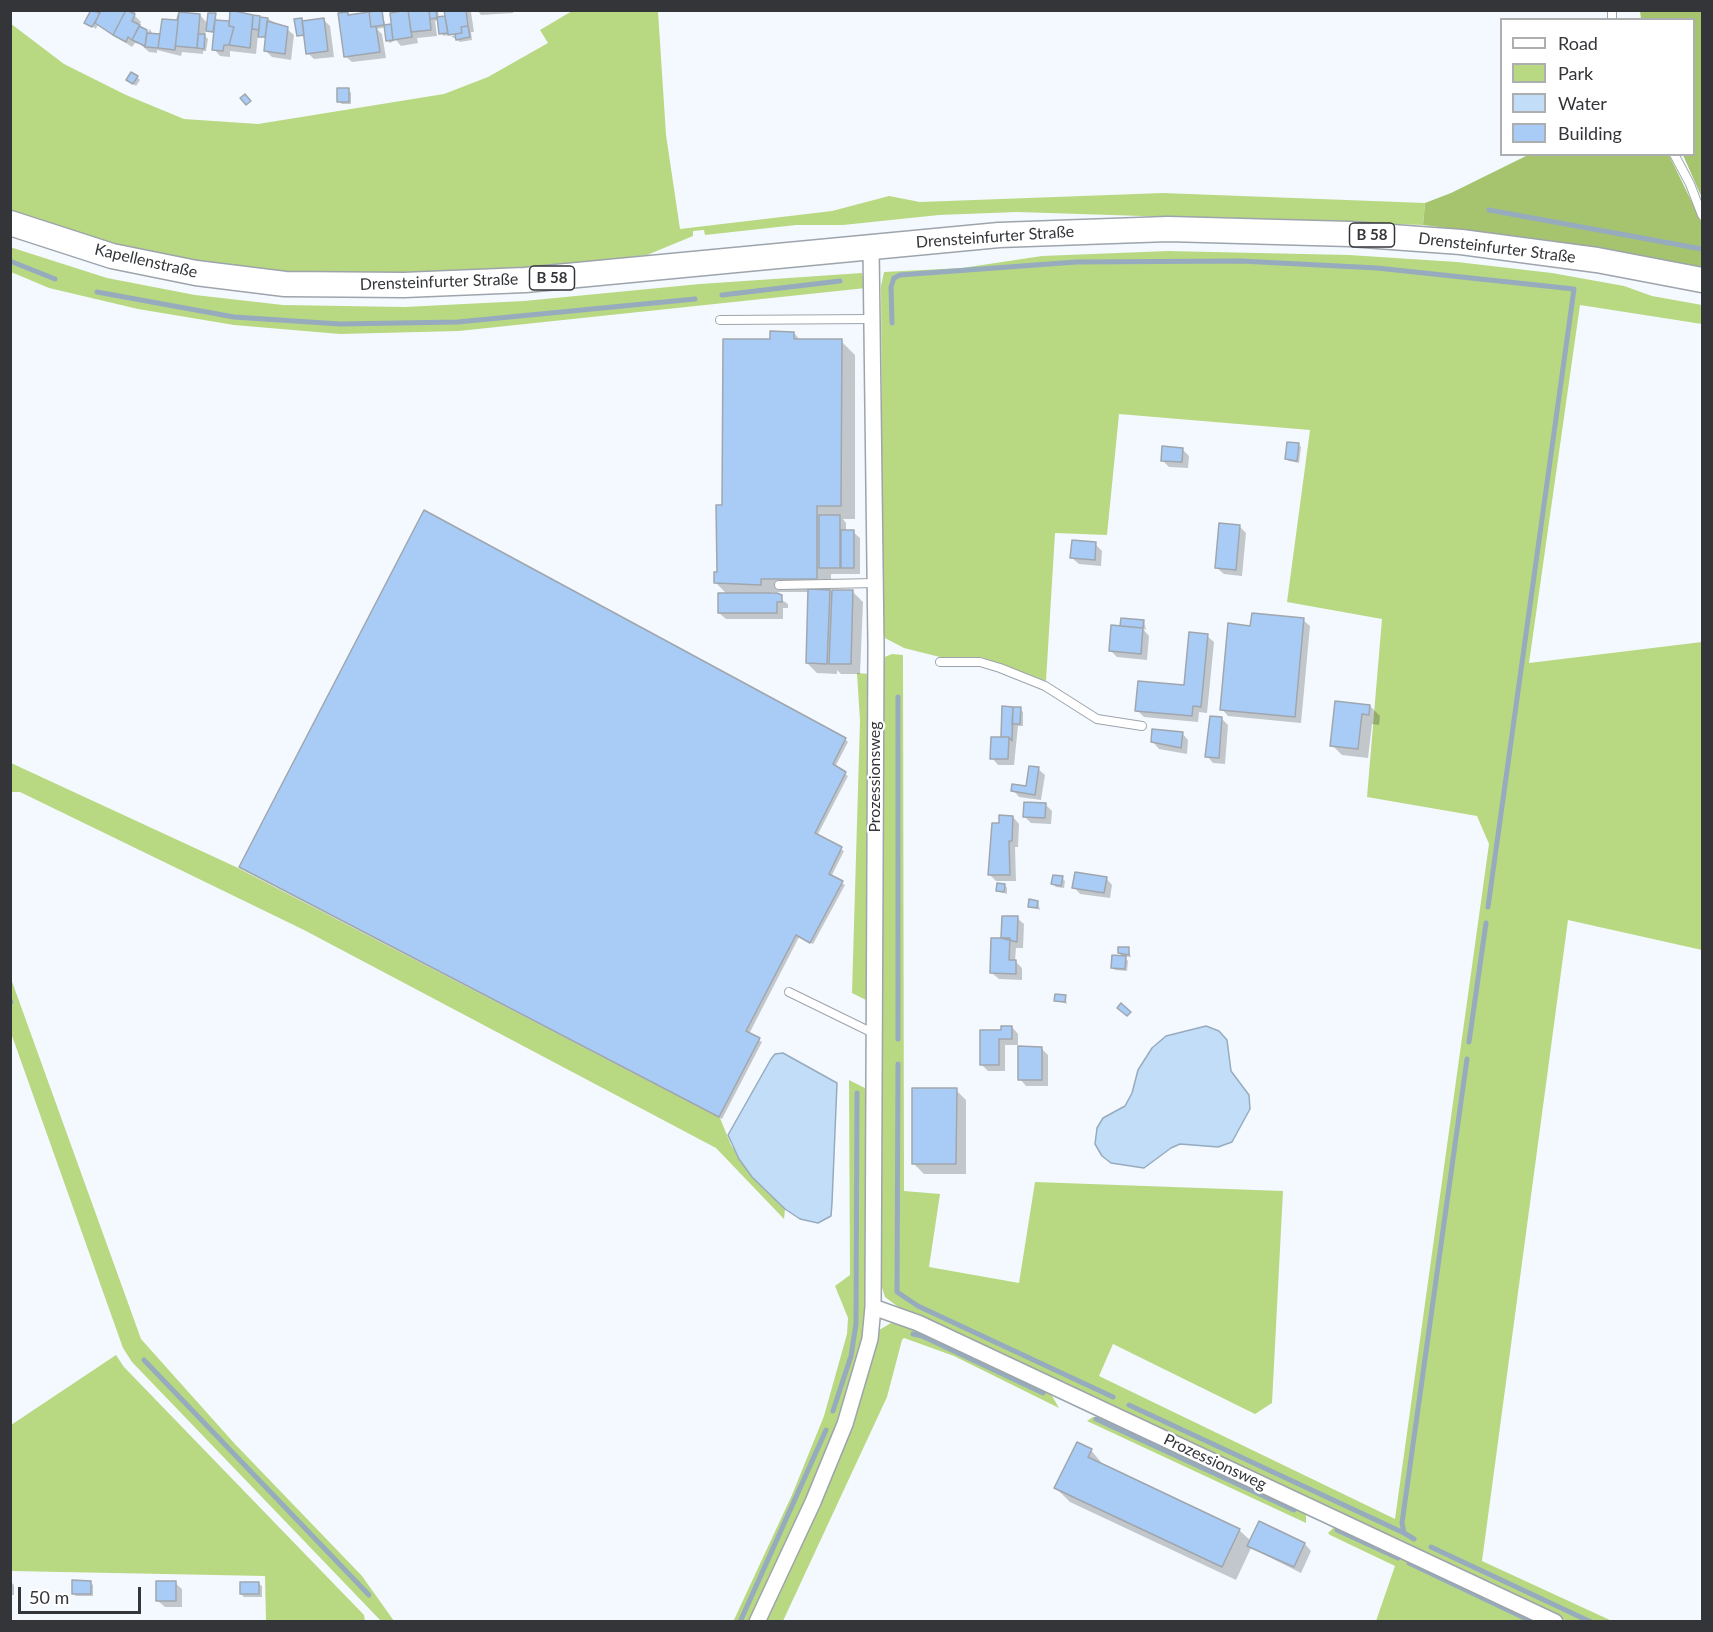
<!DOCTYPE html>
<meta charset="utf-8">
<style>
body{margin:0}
#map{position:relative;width:1713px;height:1632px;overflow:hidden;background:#f3f9ff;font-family:Lato,sans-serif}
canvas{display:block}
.frame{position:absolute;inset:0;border:12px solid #333538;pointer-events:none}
.legend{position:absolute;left:1500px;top:18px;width:195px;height:138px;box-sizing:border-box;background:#fff;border:2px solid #adaeaf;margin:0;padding:8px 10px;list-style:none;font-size:18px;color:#333538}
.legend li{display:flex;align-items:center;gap:12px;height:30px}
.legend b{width:30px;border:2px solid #adaeaf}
.scale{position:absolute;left:18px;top:1587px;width:123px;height:27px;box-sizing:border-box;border:3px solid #333538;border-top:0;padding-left:8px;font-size:18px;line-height:21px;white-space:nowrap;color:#333538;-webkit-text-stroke:4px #fff;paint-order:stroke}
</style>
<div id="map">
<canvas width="1713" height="1632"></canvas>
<div class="frame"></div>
<ul class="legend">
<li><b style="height:8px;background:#fff"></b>Road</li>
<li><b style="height:16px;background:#b9d882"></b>Park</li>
<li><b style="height:16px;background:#c2ddf8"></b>Water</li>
<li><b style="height:16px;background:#a8ccf6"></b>Building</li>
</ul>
<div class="scale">50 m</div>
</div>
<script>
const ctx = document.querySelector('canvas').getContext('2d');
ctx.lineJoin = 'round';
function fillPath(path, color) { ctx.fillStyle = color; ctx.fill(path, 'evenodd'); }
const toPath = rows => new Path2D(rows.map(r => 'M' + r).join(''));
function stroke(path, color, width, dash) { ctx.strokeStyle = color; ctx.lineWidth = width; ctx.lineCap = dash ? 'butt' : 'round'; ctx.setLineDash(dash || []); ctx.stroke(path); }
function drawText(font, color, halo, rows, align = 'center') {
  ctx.font = font + ' Lato,sans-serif'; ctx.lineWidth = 4.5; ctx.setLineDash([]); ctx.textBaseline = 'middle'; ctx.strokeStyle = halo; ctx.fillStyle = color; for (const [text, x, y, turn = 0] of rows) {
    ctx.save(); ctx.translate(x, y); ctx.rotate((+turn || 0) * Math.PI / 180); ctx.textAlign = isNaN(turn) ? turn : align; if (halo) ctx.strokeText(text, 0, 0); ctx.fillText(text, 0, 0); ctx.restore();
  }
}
fillPath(toPath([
 [572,11,658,11,666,135,680,229,832,211,889,196,920,202,1163,193,1425,203,1423,225,1017,212,939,215,843,225,796,225,705,235,704,230,693,231,693,236,647,255,526,270,403,277,286,274,198,265,114,248,11,215,10,23,64,64,126,95,184,119,258,124,444,94,488,77,548,43,540,30],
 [10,247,107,278,195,295,283,305,405,307,524,301,700,284,862,273,866,288,459,331,340,334,234,325,138,309,49,288,11,272],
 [1168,251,1349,255,1457,262,1552,273,1624,286,1652,296,1702,305,1702,324,1580,305,1529,663,1702,642,1702,950,1568,920,1482,1561,1612,1621,1567,1621,901,1309,885,1297,880,1281,882,658,892,654,903,655,904,1191,940,1194,929,1267,1019,1283,1035,1182,1283,1191,1272,1403,1255,1414,1113,1344,1099,1376,1395,1519,1489,844,1477,816,1367,797,1382,619,1287,602,1310,430,1119,414,1107,535,1055,533,1046,681,981,657,940,657,904,648,883,637,881,286,884,272,962,268,1042,256],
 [857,673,869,674,868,1001,852,993,860,721],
 [11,763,236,867,720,1118,731,1145,752,1177,785,1209,784,1219,716,1148,304,930,20,792,11,792],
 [10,976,141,1339,234,1443,362,1576,394,1621,381,1621,132,1362,123,1348,11,1033],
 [849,1080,865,1088,865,1326,840,1419,808,1499,750,1621,733,1622,792,1495,824,1416,847,1334,848,1318,835,1286,850,1275],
 [891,1323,917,1328,1043,1387,1051,1394,1059,1408,954,1356,904,1338,902,1340,887,1397,783,1621,763,1622,879,1330],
 [116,1355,124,1367,364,1615,365,1621,266,1621,265,1576,11,1571,11,1425],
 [1093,1417,1108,1418,1301,1509,1306,1515,1306,1523,1087,1421],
 [1340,1526,1545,1621,1376,1621,1395,1566,1330,1535,1328,1533,1334,1527]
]), '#b9d882');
fillPath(toPath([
 [1640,11,1702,11,1702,198,1683,155,1694,154,1694,20,1641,19],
 [1528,155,1669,155,1702,223,1702,268,1554,241,1423,225,1425,203,1451,193]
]), '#a6c46d');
const water = toPath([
 [1206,1026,1219,1031,1227,1040,1231,1071,1249,1095,1250,1109,1232,1142,1218,1147,1180,1144,1171,1148,1144,1168,1111,1163,1102,1156,1095,1144,1097,1128,1103,1118,1125,1106,1132,1093,1138,1070,1152,1048,1166,1036,1206,1026],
 [783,1053,837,1083,832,1203,831,1216,818,1223,800,1219,785,1209,752,1177,739,1159,728,1135,771,1059,775,1054,783,1053]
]);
fillPath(water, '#c2ddf8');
stroke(water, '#97abbe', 1.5);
fillPath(toPath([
 [103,10,136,10,134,15,141,22,139,26,148,32,150,29,153,35,161,36,179,22,200,15,208,24,215,15,218,22,230,23,232,11,240,15,268,19,287,29,294,35,291,60,272,57,266,51,267,39,258,34,256,54,230,51,230,57,220,56,214,49,215,34,206,28,205,36,208,39,206,51,203,51,203,54,182,52,181,56,157,50,157,53,149,52,140,44,135,43,132,47,98,24,96,29,86,22,100,15],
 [410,10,438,10,439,18,447,20,446,10,513,10,513,13,481,15,478,11,471,12,474,32,471,32,472,40,460,42,451,36,457,35,457,32,444,36,441,33,439,20,435,21,437,36,417,38,418,43,401,46,396,40,390,43,387,40,386,27,377,29,382,34,386,58,352,62,345,56,340,15,381,12,386,26,393,25],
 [302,19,304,22,323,19,330,26,334,57,314,59,308,53,305,37,298,35],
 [137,77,140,80,136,86,131,82],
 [348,90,351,93,351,104,342,104,339,102],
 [794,333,801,341,841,341,855,355,855,519,843,519,846,523,846,531,853,532,860,538,860,574,831,574,831,591,853,592,863,602,860,674,841,674,837,670,837,674,817,673,807,663,809,592,770,592,788,604,788,608,783,608,783,619,726,619,719,613,728,595,716,583,723,507,772,340],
 [1298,444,1301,447,1299,463,1289,461,1286,458],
 [1183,450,1189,456,1188,468,1169,467,1162,460],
 [1239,526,1246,533,1242,576,1224,574,1217,568],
 [1095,544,1102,551,1101,566,1079,564,1072,558],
 [1303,620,1310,626,1301,723,1228,716,1222,709,1252,627],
 [1144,621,1146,630,1142,628,1149,636,1147,660,1117,657,1110,650,1124,628],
 [1207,636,1214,642,1207,713,1199,712,1198,722,1144,717,1137,710,1185,687],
 [1370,706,1380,716,1379,725,1372,724,1368,758,1342,755,1332,745],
 [1020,709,1023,712,1023,726,1018,726,1014,765,998,765,992,758],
 [1222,719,1228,725,1225,764,1213,763,1207,756],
 [1182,733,1188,740,1187,754,1159,749,1153,742],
 [845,739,848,742,835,767,848,776,817,836,844,851,831,877,845,885,813,944,799,937,749,1034,762,1042,722,1119,244,869],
 [1038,769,1045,775,1041,800,1019,797,1013,790,1027,787],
 [1045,804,1052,811,1051,824,1031,823,1024,816],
 [1013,817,1019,824,1018,847,1015,847,1016,881,996,881,989,874,1001,824],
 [1062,878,1065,881,1064,888,1056,887,1053,884],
 [1106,878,1112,885,1110,898,1080,894,1074,887],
 [1005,885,1007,888,1007,894,998,891],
 [1038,902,1040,910,1030,906],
 [1017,918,1024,924,1023,948,1016,948,1015,961,1022,968,1022,980,999,979,992,973,1003,940],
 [1128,948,1131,957,1123,956,1128,961,1127,971,1115,970,1112,967,1124,958,1119,953],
 [1065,996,1067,1004,1056,1000],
 [1012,1027,1018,1034,1018,1045,1005,1045,1005,1071,988,1071,981,1064,1002,1032],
 [1041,1048,1048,1055,1048,1086,1026,1086,1020,1079],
 [956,1090,966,1100,966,1174,924,1174,914,1164],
 [1091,1450,1104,1466,1239,1530,1251,1541,1259,1523,1305,1544,1311,1551,1301,1573,1251,1548,1236,1580,1070,1502,1056,1488],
 [11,1582,14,1585,14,1595,10,1595],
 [90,1582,93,1585,93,1596,76,1596,73,1593],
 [175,1583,182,1589,182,1607,165,1607,158,1601],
 [259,1584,262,1586,262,1597,244,1597,241,1594]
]), '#0003');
stroke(toPath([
 [1489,210,1702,249],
 [10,261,55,279],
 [97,292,234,317,340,324,458,322,695,299],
 [722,295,840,281],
 [892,323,891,287,894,278,900,275,1076,262,1241,261,1377,268,1574,289,1488,907],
 [10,1000,11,1002],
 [898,1039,898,697],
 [1469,1042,1486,923],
 [898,1064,897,1292,918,1306,1113,1397],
 [913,1334,922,1336,1043,1393],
 [144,1360,369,1595],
 [1129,1405,1404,1533],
 [833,1411,851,1356,856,1324,857,1093],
 [1096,1419,1294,1510],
 [1337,1530,1398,1558],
 [1414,1539,1404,1533,1402,1523,1467,1059],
 [1431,1547,1591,1622],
 [1409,1563,1533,1622],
 [740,1622,826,1430]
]), '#97abbe', 5);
const building = toPath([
 [91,10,100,13,92,27,84,23,91,10],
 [101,10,126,10,113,35,95,23,101,10],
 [126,10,135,14,132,21,140,25,132,40,128,37,126,42,113,35,126,10],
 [230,10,253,15,250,48,229,45,234,27,229,26,230,10],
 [382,10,384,25,371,27,369,12,382,10],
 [408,10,412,37,393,40,390,13,408,10],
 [408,10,429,10,431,30,411,32,408,10],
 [429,10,436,10,437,18,430,19,429,10],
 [444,10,466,10,468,26,461,27,462,33,448,35,444,10],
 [179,12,175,50,158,48,162,19,177,20,179,12],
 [179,12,200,14,197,48,175,46,175,50,179,12],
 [348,12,348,15,369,12,371,27,376,26,380,52,344,57,338,13,348,12],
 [208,13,216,13,213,32,206,31,208,13],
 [253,15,260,16,259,30,252,29,253,15],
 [445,16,448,33,439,34,437,17,445,16],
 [260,17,268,18,265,37,258,37,260,17],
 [302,18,304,35,297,36,294,19,302,18],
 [324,18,328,51,306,54,302,21,324,18],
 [215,20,229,21,229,26,234,27,229,45,224,45,223,51,212,50,215,20],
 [267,21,288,27,285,54,264,51,267,21],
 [391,24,393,40,386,41,384,25,391,24],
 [139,26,147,30,145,46,132,40,139,26],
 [468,26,470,37,456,40,455,34,462,33,461,27,468,26],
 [147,33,160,34,158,48,145,47,147,33],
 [198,34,205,34,204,49,197,48,198,34],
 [131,72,138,76,133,84,126,80,131,72],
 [337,88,349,88,349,102,337,102,337,88],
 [245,94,251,101,246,105,240,98,245,94],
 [770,331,794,332,794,339,842,339,841,506,817,506,817,579,761,579,761,585,714,583,714,572,717,572,716,505,722,505,723,339,770,339,770,331],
 [1287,442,1299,443,1297,461,1285,459,1287,442],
 [1162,446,1183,448,1182,462,1161,461,1162,446],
 [424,510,846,738,833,764,846,772,815,833,842,847,829,874,843,881,810,943,796,935,746,1031,760,1038,719,1117,239,867,424,510],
 [819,515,840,515,840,568,819,568,819,515],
 [1219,523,1240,525,1236,570,1215,568,1219,523],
 [841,530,854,530,854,568,841,568,841,530],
 [1072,540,1096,542,1095,560,1070,558,1072,540],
 [808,589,830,590,827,664,806,663,808,589],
 [832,590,853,590,851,664,829,664,832,590],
 [718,593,777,593,782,595,782,602,777,602,777,613,718,613,718,593],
 [1252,613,1304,618,1295,717,1220,710,1228,623,1250,626,1252,613],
 [1121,618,1144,620,1143,628,1120,626,1121,618],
 [1111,625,1143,628,1141,654,1109,651,1111,625],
 [1189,632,1208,634,1201,707,1193,706,1192,716,1135,711,1138,681,1184,685,1189,632],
 [1335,701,1370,705,1369,715,1362,714,1358,749,1330,746,1335,701],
 [1002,706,1013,707,1012,741,1009,737,1001,737,1002,706],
 [1013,707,1021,707,1020,724,1012,724,1013,707],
 [1210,716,1222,717,1219,758,1205,757,1210,716],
 [1152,729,1183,732,1181,748,1151,742,1152,729],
 [991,737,1009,737,1008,759,990,759,991,737],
 [1029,766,1039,767,1035,795,1011,791,1012,784,1026,786,1029,766],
 [1024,802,1046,803,1045,818,1023,817,1024,802],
 [999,815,1013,816,1012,841,1009,841,1010,875,988,875,992,823,999,823,999,815],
 [1075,872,1107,877,1104,893,1072,888,1075,872],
 [1053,875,1063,876,1061,886,1051,884,1053,875],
 [997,883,1005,884,1004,892,996,891,997,883],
 [1029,899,1038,901,1037,908,1028,907,1029,899],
 [1002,916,1018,916,1017,942,1001,938,1002,916],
 [991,938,1010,938,1009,960,1016,960,1016,974,990,973,991,938],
 [1118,947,1129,947,1129,955,1118,953,1118,947],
 [1112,955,1126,956,1125,969,1111,968,1112,955],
 [1055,994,1066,995,1065,1002,1054,1001,1055,994],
 [1121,1003,1131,1012,1127,1016,1117,1008,1121,1003],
 [1001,1026,1012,1026,1012,1039,999,1039,999,1065,980,1065,980,1030,1001,1030,1001,1026],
 [1018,1046,1042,1047,1042,1080,1018,1080,1018,1046],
 [912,1088,957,1088,956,1164,912,1164,912,1088],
 [1077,1442,1092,1449,1088,1457,1240,1529,1222,1567,1054,1488,1077,1442],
 [1259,1521,1305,1543,1294,1567,1247,1546,1259,1521],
 [72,1580,91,1581,91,1594,72,1594,72,1580],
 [156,1581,176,1581,176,1601,156,1601,156,1581],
 [240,1582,259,1582,259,1594,240,1594,240,1582]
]);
fillPath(building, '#a8ccf6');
stroke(building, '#a0a6ad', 1.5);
const lane = toPath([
 [1612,10,1612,20],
 [1674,154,1690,184,1702,215],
 [720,320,872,319],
 [779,585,875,583],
 [940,662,980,662,1000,668,1045,686,1097,719,1142,726],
 [789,992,875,1034]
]);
const street = toPath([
 [873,1307,918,1323,1555,1622],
 [757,1622,813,1502,845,1424,870,1339,873,1307,876,646,871,247]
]);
const primary = toPath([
 [10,223,112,256,196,273,285,284,404,285,525,280,999,235,1168,229,1350,234,1461,242,1597,260,1702,280]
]);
stroke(lane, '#9da4ab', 10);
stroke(street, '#9da4ab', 18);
stroke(primary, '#9da4ab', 27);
stroke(lane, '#fff', 8);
stroke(street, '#fff', 15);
stroke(primary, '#fff', 24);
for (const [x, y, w] of [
 [1372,235,45],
 [552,278,45]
]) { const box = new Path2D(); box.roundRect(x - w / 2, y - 12, w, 24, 4.5); ctx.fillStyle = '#fff'; ctx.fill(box); stroke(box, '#333538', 1.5); }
drawText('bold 15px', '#333538', null, [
 ["B 58",1372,235],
 ["B 58",552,278]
]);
drawText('16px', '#333538', '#fff', [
 ["Drensteinfurter Straße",995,237,-4],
 ["Drensteinfurter Straße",1497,248,7],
 ["Kapellenstraße",146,261,13],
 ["Drensteinfurter Straße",439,282,-2],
 ["Prozessionsweg",875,777,-90],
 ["Prozessionsweg",1215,1462,25]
]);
</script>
